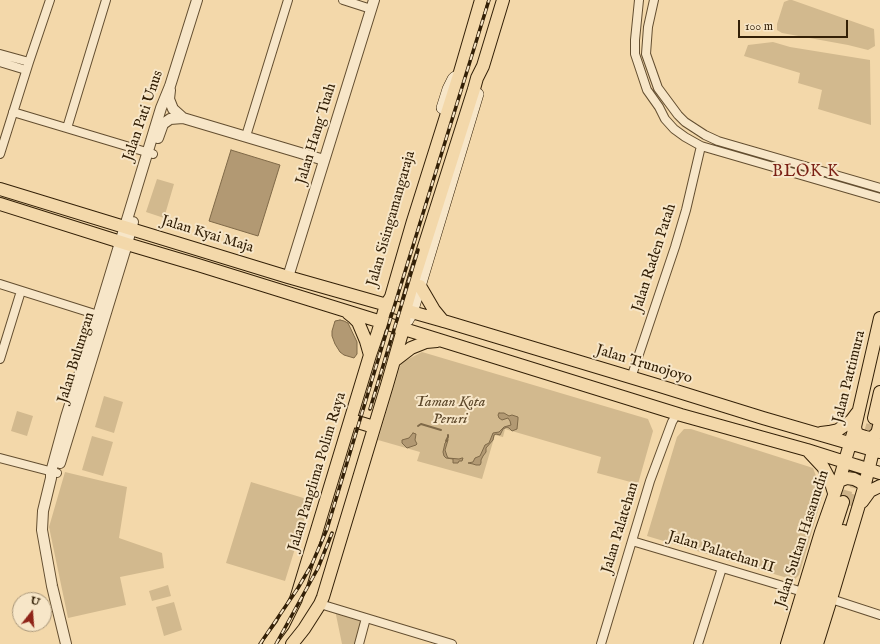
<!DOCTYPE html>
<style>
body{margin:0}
#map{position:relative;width:880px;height:644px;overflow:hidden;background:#f3d8aa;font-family:"IM FELL English",serif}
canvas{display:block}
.north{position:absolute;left:12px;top:592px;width:40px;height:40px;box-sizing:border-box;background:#f7e6c8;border:1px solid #a9977b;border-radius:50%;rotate:17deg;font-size:11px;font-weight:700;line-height:16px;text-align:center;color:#332007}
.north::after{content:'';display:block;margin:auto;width:14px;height:18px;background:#8f2418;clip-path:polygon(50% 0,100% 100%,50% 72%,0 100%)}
.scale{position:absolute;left:738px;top:20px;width:110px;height:18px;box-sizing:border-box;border:2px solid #332007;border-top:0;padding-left:5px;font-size:12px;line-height:14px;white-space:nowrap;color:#332007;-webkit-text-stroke:3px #f7e6c8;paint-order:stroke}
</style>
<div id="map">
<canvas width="880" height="644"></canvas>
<div class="north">U</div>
<div class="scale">100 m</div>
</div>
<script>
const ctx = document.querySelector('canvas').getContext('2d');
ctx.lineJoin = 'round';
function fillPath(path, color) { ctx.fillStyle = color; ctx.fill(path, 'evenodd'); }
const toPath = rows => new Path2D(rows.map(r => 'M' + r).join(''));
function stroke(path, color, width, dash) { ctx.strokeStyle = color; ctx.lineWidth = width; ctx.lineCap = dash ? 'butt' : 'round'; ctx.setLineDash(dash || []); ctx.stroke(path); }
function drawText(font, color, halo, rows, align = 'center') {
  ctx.font = font + ' "IM FELL English",serif'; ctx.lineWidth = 4; ctx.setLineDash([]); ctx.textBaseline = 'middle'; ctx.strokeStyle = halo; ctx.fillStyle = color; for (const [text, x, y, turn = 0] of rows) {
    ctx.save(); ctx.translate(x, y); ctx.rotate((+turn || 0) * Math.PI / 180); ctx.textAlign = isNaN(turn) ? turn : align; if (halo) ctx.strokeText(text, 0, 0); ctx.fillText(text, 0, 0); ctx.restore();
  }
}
fillPath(toPath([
 [789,0,792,0,874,29,875,46,868,50,848,45,782,33,777,30,777,24,784,2],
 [773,42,790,47,870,60,871,125,818,109,822,90,798,83,800,73,744,56,748,45],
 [157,179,174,184,164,218,146,212],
 [422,352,648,419,653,431,638,484,597,473,601,457,505,429,503,437,495,435,482,479,417,461,420,452,378,440,401,363],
 [104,396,123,402,114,433,95,427],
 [17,411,33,416,27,436,11,431],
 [684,429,691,429,813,468,823,494,799,575,794,580,647,536,677,437],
 [92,436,113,442,103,476,82,470],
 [65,472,127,487,119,538,162,553,164,568,120,577,126,605,68,618,49,527],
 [251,482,310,500,285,581,226,563],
 [168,585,171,596,152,601,149,591],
 [174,602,182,630,164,636,156,607],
 [335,610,367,621,361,644,342,644]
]), '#d2b98e');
const water = toPath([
 [231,150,280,165,258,236,209,221,231,150],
 [340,320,344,321,348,323,357,342,357,354,354,358,344,355,340,352,335,344,332,336,332,331,335,321,340,320],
 [499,413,504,413,509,416,512,415,518,417,518,419,517,429,512,431,509,428,507,427,503,429,500,435,496,434,494,435,493,440,486,448,486,452,483,456,481,460,481,463,480,465,476,465,473,464,468,463,473,462,475,458,480,456,485,445,489,443,493,433,499,432,504,427,511,425,510,421,508,418,502,420,499,418,498,415,499,413],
 [413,433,416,434,415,440,417,444,416,445,407,448,402,443,402,440,409,438,413,433],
 [448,440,445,450,447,456,448,458,459,459,462,458,463,458,462,461,459,461,458,463,453,463,453,459,446,458,444,456,443,452,445,443,448,440]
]);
fillPath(water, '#b29973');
stroke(water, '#7f6948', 1);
stroke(toPath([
 [418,426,421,424,441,430],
 [446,441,448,437,448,435]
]), '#7f6948', 2);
stroke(toPath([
 [843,502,851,474],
 [851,506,874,418]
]), '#cdb389', 12, [12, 6]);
const minor = toPath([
 [343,0,371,9],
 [639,0,635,40,635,54,647,90,659,107,665,119,674,129,685,137,701,146,880,198],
 [654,0,648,27,646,54,658,88,678,115,685,122,705,135,718,141,880,188],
 [0,54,29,62],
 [0,62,26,70],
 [13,112,153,154],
 [67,128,106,0],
 [246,136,288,0],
 [0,154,29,62,50,0],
 [0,284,98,315],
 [0,359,21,291],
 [631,378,675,247,686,210,701,146],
 [0,458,57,473],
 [632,541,803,592],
 [831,599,880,615],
 [320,604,452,644],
 [359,644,366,618],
 [601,644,650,481,672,422,675,417,681,415],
 [698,644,722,568]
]);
const tertiary = toPath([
 [170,90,169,99,173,109,183,118,324,160],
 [158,138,163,124,170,119,183,118],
 [288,277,374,0],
 [60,463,127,244,133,222],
 [66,644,52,586,42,530,43,511,51,478,51,472,66,417,98,315,161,108,170,86,197,0]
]);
const secondary = toPath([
 [442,108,448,89,453,79,455,77],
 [408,320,412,313,478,94]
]);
const primary = toPath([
 [0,189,288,277,447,322,660,386,763,418,880,452],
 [0,204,127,244,198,265,681,415,807,450,880,473],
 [420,286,434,310,443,321],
 [348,313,353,317,358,322,366,341,370,355],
 [394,361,411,348,426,342,437,341],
 [874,418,880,392],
 [351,420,374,427],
 [855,427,856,432,859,435,865,437,870,438,873,437,877,433],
 [821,433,829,432,838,430,851,421,857,413],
 [809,452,823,467,830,480,834,493],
 [839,481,847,478,854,479,862,483,864,488],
 [862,502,870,491,880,486],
 [269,644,283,625,296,599,370,355,378,332,386,305,391,297,413,221,460,72,481,0],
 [292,644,304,629,320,604,323,597,387,385,404,326,405,310,415,275,474,89,477,78,483,66,503,0],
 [787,644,821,532,839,481,855,427,880,318],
 [797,644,843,502],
 [806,644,843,531],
 [817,644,831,599,864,488,880,422]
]);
stroke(minor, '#634e30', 10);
stroke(tertiary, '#634e30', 12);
stroke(secondary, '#332007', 12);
stroke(primary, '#332007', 14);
stroke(minor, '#f7e6c8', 8);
stroke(tertiary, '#f7e6c8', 10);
stroke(secondary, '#f7e6c8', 11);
stroke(primary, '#f3d8aa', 12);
const rail = toPath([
 [370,409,418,250],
 [260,644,298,588,312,564,327,529,391,317,489,0],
 [276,644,318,568,332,533]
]);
stroke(rail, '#332007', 3.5);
stroke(rail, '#f7e6c8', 2, [6]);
drawText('15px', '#332007', '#f7e6c8', [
 ["Jalan Pati Unus",144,116,-71],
 ["Jalan Hang Tuah",317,134,-73],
 ["Jalan Sisingamangaraja",392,219,-74],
 ["Jalan Kyai Maja",207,235,17],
 ["Jalan Raden Patah",655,258,-72],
 ["Jalan Bulungan",77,358,-73],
 ["Jalan Trunojoyo",644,365,17],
 ["Jalan Pattimura",850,377,-76],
 ["Jalan Panglima Polim Raya",318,472,-73],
 ["Jalan Palatehan",621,528,-73],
 ["Jalan Sultan Hasanudin",803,539,-72],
 ["Jalan Palatehan II",721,553,17]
]);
drawText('italic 15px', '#5b4629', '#f7e6c8', [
 ["Taman Kota",450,403],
 ["Peruri",450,420]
]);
ctx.letterSpacing = '1px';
drawText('16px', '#7a1f14', '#f7e6c8', [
 ["BLOK K",806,173]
]);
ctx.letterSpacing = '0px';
</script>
